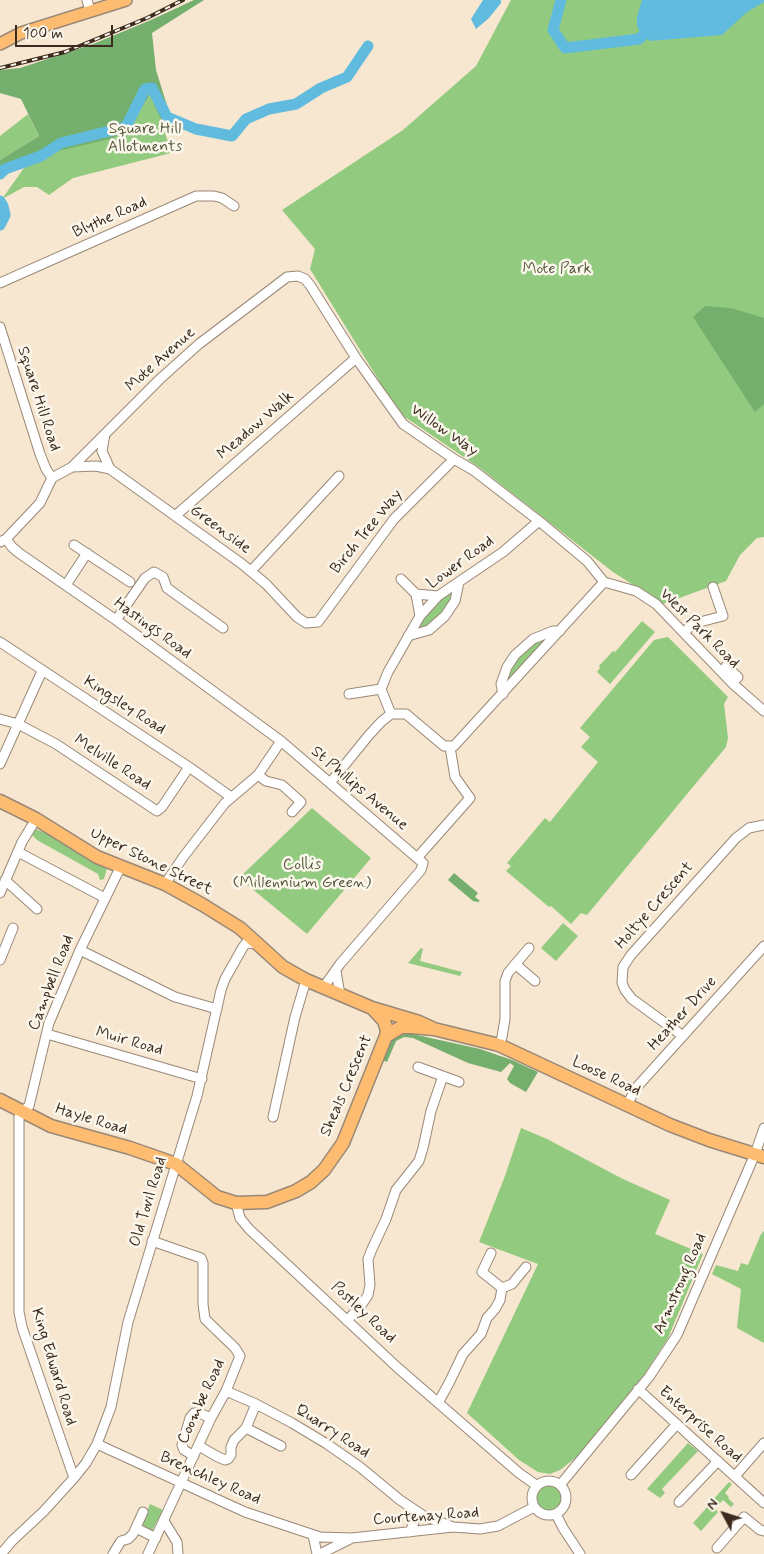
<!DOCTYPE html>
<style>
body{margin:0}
#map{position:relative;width:764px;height:1554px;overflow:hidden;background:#f7e6d0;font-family:Mynerve,sans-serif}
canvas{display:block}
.north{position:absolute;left:699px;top:1489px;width:50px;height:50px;-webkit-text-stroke:4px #fbf7ec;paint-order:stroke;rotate:310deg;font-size:14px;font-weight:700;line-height:20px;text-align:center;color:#3b2a1e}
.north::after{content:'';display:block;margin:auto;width:18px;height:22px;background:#3b2a1e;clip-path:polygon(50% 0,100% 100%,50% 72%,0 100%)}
.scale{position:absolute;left:15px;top:25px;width:98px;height:22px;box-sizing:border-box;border:2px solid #3b2a1e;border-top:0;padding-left:6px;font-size:15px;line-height:18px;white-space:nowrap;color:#3b2a1e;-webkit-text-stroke:4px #fbf7ec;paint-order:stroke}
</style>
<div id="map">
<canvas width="764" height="1554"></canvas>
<div class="north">N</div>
<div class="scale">100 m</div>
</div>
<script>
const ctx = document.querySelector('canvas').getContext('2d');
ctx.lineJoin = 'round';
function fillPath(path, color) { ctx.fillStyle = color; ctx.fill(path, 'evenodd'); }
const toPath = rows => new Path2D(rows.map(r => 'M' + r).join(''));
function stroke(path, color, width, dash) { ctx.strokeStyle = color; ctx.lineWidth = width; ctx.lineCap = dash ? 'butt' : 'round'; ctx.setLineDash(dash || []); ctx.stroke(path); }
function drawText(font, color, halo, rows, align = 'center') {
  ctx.font = font + ' Mynerve,sans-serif'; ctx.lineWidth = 5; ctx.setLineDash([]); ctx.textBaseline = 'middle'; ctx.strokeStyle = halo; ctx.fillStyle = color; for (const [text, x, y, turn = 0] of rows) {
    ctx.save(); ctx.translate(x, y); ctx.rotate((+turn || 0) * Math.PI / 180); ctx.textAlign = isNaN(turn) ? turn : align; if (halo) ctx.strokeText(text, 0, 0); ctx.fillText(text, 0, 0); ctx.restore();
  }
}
fillPath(toPath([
 [511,0,764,0,764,537,757,538,740,555,726,581,663,604,613,572,480,468,399,413,310,269,315,249,282,210,403,130,476,66],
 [151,94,162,122,171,153,73,178,49,195,37,187,24,187,2,199,24,168,36,160,67,143,114,138,132,124],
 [28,114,39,136,0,160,0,136],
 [452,591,455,593,439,617,427,626,417,631,424,616,434,605],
 [642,621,655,632,610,684,597,672,600,668,599,666,613,651,615,652],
 [550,636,508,684,505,684,510,666,530,644],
 [668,637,728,697,724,704,728,738,726,747,587,915,581,913,571,924,551,906,549,907,506,871,511,866,507,863,545,818,550,822,598,762,581,747,590,737,580,728,654,640],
 [312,808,371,858,307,934,239,878],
 [33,828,55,837,107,868,104,879,100,880,98,874,37,840,30,833],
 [563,923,578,936,556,961,541,948],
 [421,948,423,949,420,961,462,972,460,976,408,963],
 [521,1128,547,1139,623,1179,670,1200,655,1234,703,1254,668,1338,646,1372,583,1452,560,1470,550,1474,538,1472,519,1460,467,1413,538,1264,479,1242,505,1176],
 [764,1231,764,1343,737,1328,741,1289,712,1274,716,1265,738,1271,741,1263,748,1265,761,1234],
 [688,1443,698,1451,662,1489,665,1493,660,1498,647,1489],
 [729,1482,732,1484,725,1493,729,1497,728,1498,734,1504,731,1507,723,1500,717,1506,712,1501],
 '535 1497a14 14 0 1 1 28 0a14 14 0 1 1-28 0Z',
 [150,1504,163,1510,152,1531,142,1527,142,1524],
 [710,1504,718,1512,701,1531,693,1523]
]), '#92cb7f');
fillPath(toPath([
 [194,0,204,0,152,33,156,70,170,115,162,122,150,95,132,124,114,138,23,159,0,172,0,160,39,136,21,99,0,93,0,70,20,68,93,44,151,20],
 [705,306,731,308,764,318,764,404,755,412,693,317],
 [454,873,478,893,475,897,480,901,478,902,473,901,448,880],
 [408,1033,480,1049,512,1060,538,1072,526,1092,510,1083,507,1079,514,1066,510,1063,501,1072,468,1063,413,1038,404,1037,396,1041,387,1062,382,1060,390,1041,394,1037]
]), '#75af6e');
fillPath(toPath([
 [483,0,501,0,501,3,489,18,476,29,471,19],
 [642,0,764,0,764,2,747,12,722,35,650,41,641,33,637,26,637,17]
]), '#61bbdf');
stroke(toPath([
 [561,0,553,30,565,48,639,39,643,35],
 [0,174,5,169,41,156,61,143,126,127,145,89,152,88,167,117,196,129,232,136,246,119,269,109,296,104,321,88,347,77,368,46],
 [0,201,3,206,5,215,0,225]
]), '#61bbdf', 11);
const minor = toPath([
 [87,0,90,11],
 [0,283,196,196,214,196,222,198,234,206],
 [0,327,40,454,46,469,52,478],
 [105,434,102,451,110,469],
 [72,467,96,466,110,469,242,564,266,584,297,617,306,623,318,622,394,519,454,459],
 [52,478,72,467,160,379,199,344,287,277,298,276,305,279,310,285,356,358,403,424,454,459,473,470,539,521,587,561,604,582],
 [175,516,356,358],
 [6,539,12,547,19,553,116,620,281,741,423,863,421,870,340,964,323,988],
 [0,542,6,539,40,503,52,478],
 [74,545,130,582],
 [251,571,339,476],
 [401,579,416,594,420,616],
 [604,582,636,591,656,604,732,683,764,711],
 [66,585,87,553],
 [416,594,438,596],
 [116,620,145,578,154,572,163,577,167,588,223,628],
 [684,633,692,624,723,616,713,587],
 [408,636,429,630,445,616,455,601,459,582],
 [0,642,189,767,231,797],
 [726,666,738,677,732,683],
 [349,694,381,689],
 [503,694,501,684,507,667,515,655,533,639,553,631,560,631],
 [391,714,381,689,388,672,420,616,438,596,503,552,539,521],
 [0,719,18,724,56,744,157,811,162,807,189,767],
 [0,764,42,671],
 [258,775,266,781,282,785,301,802,292,812],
 [330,783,369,735,381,722,391,714,406,714,444,746,454,746,604,582],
 [18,852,105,898],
 [417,858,470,798,455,777,450,747],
 [5,880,37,909],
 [165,884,184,856,225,803,258,775,281,741],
 [0,893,22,842,36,819],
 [80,950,175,997,217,1009],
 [0,960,13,928],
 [515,964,535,981],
 [336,971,340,995],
 [47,1034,202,1079],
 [683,1036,632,999,625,990,622,983,623,967,631,955,736,838,749,828,764,825],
 [499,1045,502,1037,505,1019,505,981,508,973,529,948],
 [418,1067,459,1082],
 [627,1105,636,1088,764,946],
 [273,1117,295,1017,306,980],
 [236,1203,240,1218,249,1229,398,1368,519,1473,536,1485],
 [502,1288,512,1284,526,1267],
 [347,1321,362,1304,368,1295,370,1285,368,1259,372,1249,386,1219,396,1190,419,1161,423,1148,431,1111,443,1076],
 [638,1389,764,1503],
 [226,1391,256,1404,292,1423,327,1444,360,1467,400,1500,424,1516,453,1527],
 [438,1403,449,1383,463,1354,481,1334,487,1318,495,1309,500,1300,502,1288,482,1272,491,1253],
 [246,1428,281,1446],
 [97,1444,245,1512,320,1537,352,1538],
 [199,1446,218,1457,225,1460,228,1459,231,1455,231,1447,234,1440,246,1428,256,1404],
 [194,1456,184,1450,182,1445,190,1418,194,1413,199,1413,211,1418],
 [631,1475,677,1424],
 [735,1476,764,1443],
 [74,1478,22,1327,19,1312,19,1117,21,1112,29,1106,49,1023,80,950,121,866],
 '532 1498a17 17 0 1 1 34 0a17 17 0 1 1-34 0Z',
 [560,1485,649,1377,677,1335,755,1154,764,1128],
 [679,1502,718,1461],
 [556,1514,563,1528,580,1554],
 [164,1521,177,1542,178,1554],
 [136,1528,156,1538],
 [410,1532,416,1517,415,1510],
 [313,1535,317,1554],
 [717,1548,744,1517,760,1530,764,1531],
 [1,1554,12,1541,44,1511,74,1478,86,1463,97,1444,111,1407,128,1322,197,1096,221,990,225,979,243,947,246,943,258,944],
 [113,1554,121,1541,128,1539,133,1534,143,1512],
 [148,1554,211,1418,226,1391,240,1356,235,1348,205,1319,203,1304,203,1263,201,1258,152,1241],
 [320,1554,352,1538,453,1527,480,1529,498,1526,534,1507]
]);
const major = toPath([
 [0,44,21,33,126,0]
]);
const highway = toPath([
 [0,801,36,819,97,857,165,884,203,905,240,928,283,967,306,980,372,1008,419,1022,434,1029],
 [386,1036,401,1027,411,1027,434,1029,499,1045,670,1125,709,1140,764,1157],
 [0,1100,51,1126,130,1148,176,1164,217,1197,236,1203,267,1202,296,1191,311,1182,324,1170,343,1143,386,1036,387,1030,384,1021,372,1008]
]);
stroke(minor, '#987', 11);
stroke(major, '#987', 14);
stroke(highway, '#987', 15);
stroke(minor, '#fff', 9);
stroke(major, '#febc70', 11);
stroke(highway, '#febc70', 12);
const rail = toPath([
 [0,68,65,52,147,18,183,0]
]);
stroke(rail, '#3b2a1e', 4);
stroke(rail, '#fbf7ec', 2, [5.5]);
drawText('16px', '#555a3b', '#fbf7ec', [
 ["Square Hill",145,130],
 ["Allotments",145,148],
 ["Mote Park",557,270],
 ["Collis",302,866],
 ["(Millennium Green)",302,884]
]);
drawText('16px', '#3b2a1e', '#fbf7ec', [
 ["Blythe Road",110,218,-24],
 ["Mote Avenue",161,360,-42],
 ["Square Hill Road",38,399,72],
 ["Meadow Walk",256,426,-41],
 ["Willow Way",444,431,35],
 ["Greenside",220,530,36],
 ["Birch Tree Way",367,532,-51],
 ["Lower Road",461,563,-36],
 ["Hastings Road",152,629,36],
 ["West Park Road",699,629,45],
 ["Kingsley Road",124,706,33],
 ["Melville Road",112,763,33],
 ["St Phillips Avenue",359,789,40],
 ["Upper Stone Street",151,862,26],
 ["Holtye Crescent",655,906,-49],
 ["Campbell Road",52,983,-69],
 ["Heather Drive",683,1014,-48],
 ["Muir Road",129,1042,16],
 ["Loose Road",606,1077,25],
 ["Sheals Crescent",347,1086,-67],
 ["Hayle Road",91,1120,17],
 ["Old Tovil Road",149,1202,-73],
 ["Armstrong Road",681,1284,-66],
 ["Postley Road",363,1313,43],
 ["King Edward Road",53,1367,73],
 ["Coombe Road",202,1402,-65],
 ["Enterprise Road",700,1425,42],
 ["Quarry Road",332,1432,33],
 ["Brenchley Road",210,1479,24],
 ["Courtenay Road",426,1517,-4]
]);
</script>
